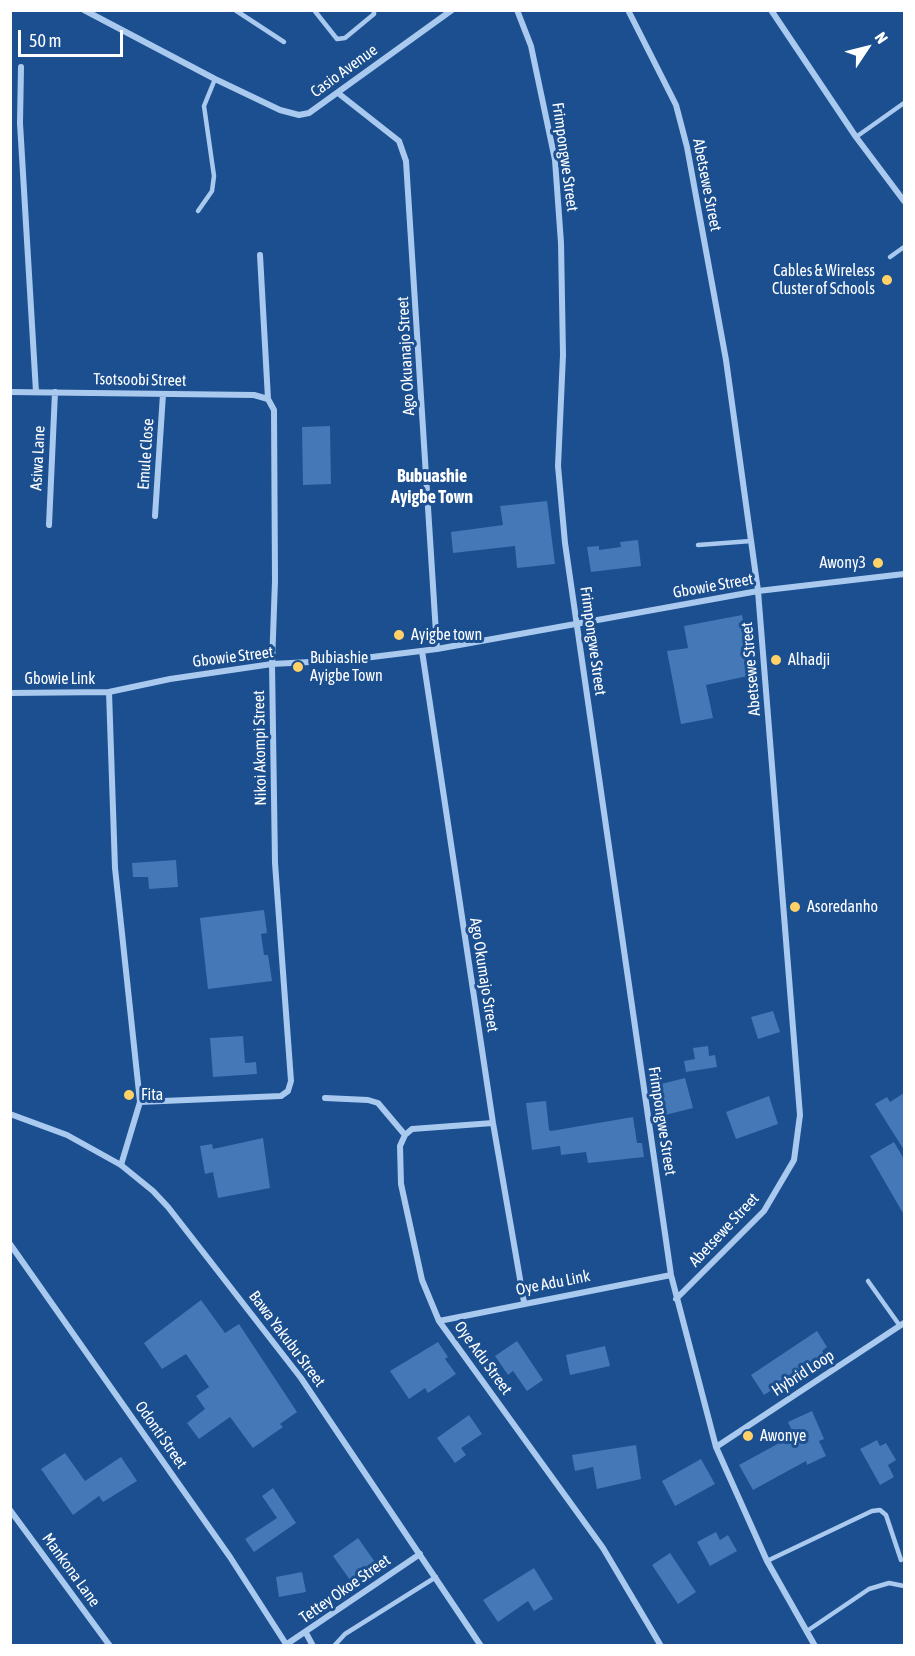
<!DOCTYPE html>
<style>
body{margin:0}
#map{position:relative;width:915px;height:1656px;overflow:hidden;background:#1b4f8f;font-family:"Asap Condensed",sans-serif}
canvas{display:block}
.frame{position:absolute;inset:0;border:12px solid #fff;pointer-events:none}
.north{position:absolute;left:837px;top:18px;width:60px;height:60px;-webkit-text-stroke:4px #1b4f8f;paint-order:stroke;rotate:55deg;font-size:16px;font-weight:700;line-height:24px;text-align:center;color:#fff}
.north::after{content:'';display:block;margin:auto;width:21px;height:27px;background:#fff;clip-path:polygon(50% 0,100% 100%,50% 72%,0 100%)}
.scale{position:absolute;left:18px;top:30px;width:105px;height:27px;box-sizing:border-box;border:3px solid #fff;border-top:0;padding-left:8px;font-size:18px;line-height:21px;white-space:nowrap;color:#fff;-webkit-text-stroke:4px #1b4f8f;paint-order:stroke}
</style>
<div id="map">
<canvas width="915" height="1656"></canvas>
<div class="frame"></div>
<div class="north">N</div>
<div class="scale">50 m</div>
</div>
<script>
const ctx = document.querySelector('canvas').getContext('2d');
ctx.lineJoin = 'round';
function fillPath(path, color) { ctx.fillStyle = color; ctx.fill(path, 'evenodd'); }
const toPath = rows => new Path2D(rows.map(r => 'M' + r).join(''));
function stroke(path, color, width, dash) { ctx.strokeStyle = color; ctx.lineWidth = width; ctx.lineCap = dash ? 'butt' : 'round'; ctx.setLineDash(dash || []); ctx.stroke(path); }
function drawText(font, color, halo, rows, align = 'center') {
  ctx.font = font + ' "Asap Condensed",sans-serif'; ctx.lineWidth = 6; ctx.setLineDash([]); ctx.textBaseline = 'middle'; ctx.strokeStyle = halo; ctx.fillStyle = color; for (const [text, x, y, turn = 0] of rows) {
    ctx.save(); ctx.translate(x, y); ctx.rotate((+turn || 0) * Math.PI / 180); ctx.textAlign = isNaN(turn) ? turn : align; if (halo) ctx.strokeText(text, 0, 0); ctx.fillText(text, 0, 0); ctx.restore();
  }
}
fillPath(toPath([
 [330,426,331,484,303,485,302,427],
 [547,501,555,564,517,568,515,546,453,553,451,532,503,525,500,506],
 [638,540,641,566,591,572,587,547,599,546,599,550,621,547,620,542],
 [742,615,747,639,751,638,757,674,706,685,713,718,681,724,667,651,688,648,684,626],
 [176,860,178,887,149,889,148,877,133,877,132,863],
 [264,910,267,933,261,934,264,955,268,955,272,981,208,989,200,918],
 [773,1011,780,1032,758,1039,751,1017],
 [243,1036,245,1063,256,1062,257,1074,213,1077,210,1038],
 [708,1046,709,1056,715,1055,717,1067,686,1072,684,1061,695,1059,693,1048],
 [685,1078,693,1108,661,1116,653,1086],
 [904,1093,904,1150,875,1104,887,1097,890,1102],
 [769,1096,778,1124,736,1139,726,1112],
 [546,1101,549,1130,551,1131,633,1117,637,1143,642,1143,644,1157,588,1163,586,1152,561,1155,560,1146,532,1150,526,1103],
 [263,1138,270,1188,218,1198,213,1172,205,1174,200,1146,212,1144,213,1149],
 [894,1142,904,1159,904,1215,870,1156],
 [201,1300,225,1333,239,1324,297,1412,280,1424,283,1427,253,1448,230,1417,199,1439,187,1423,205,1409,196,1396,209,1387,186,1354,162,1369,144,1343],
 [817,1331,827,1347,822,1351,825,1355,764,1395,751,1375],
 [517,1341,543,1380,527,1391,513,1371,508,1375,495,1356],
 [438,1342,448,1357,445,1359,456,1374,428,1393,425,1388,409,1399,390,1371],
 [605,1346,610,1366,570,1375,566,1355],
 [812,1411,824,1439,819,1441,826,1456,807,1465,806,1461,753,1490,739,1465,794,1435,788,1422],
 [469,1415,482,1434,461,1448,466,1455,455,1463,437,1438],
 [877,1440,880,1446,886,1443,896,1460,888,1465,894,1477,880,1485,860,1449],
 [636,1445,641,1479,597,1489,593,1467,575,1471,572,1455],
 [65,1453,85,1481,121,1457,137,1481,103,1502,99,1496,73,1515,41,1469],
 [701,1459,715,1484,675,1506,662,1481],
 [273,1488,296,1523,254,1552,245,1539,277,1518,262,1496],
 [716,1532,720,1540,728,1535,737,1551,710,1566,697,1542],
 [358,1538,375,1562,350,1580,333,1556],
 [670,1553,696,1592,678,1604,652,1565],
 [534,1568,553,1599,534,1611,528,1601,498,1622,483,1600],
 [302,1572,306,1592,279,1597,276,1577]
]), '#4478b7');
stroke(toPath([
 [235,10,284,42],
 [314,10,337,39,345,38,374,14,374,10],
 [856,137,904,103],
 [198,211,212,191,214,176,204,106,215,79],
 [890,257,904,247],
 [698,545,751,541],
 [868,1281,900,1326],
 [767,1561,872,1511,880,1510,886,1515,901,1560],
 [807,1631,869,1589,889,1583,904,1586],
 [334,1646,345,1634,436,1577]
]), '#a9c9ee', 4.5);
stroke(toPath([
 [84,10,215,79,280,110,299,115,309,113,452,10],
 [517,10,531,46,555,160,561,243,563,355,558,466,565,543,671,1275,716,1447,767,1561,815,1646],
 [628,10,676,105,687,147,726,360,758,591,800,1115,794,1160,764,1211,676,1299],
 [771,10,856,137,904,201],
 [21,67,20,123,36,392],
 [338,93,399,141,406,161,437,649],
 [10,392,254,395,268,399],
 [155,516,163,394],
 [49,525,55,392],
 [422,651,493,1123,524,1302],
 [10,693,109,692],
 [325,1098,368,1100,378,1103,405,1135],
 [140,1102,281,1096,288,1091,291,1081,275,863,272,664,275,581,274,410,268,399,260,255],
 [10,1114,67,1135,121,1165,153,1191,168,1207,301,1378,481,1646],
 [493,1123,412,1129,405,1135,400,1146,401,1184,422,1280,439,1321,603,1548,661,1646],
 [121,1165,140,1102,115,868,109,692,170,679,272,664,348,660,437,649,758,591,904,574],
 [10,1244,230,1557,286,1644],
 [439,1321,671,1275],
 [716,1447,904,1323],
 [10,1510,110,1646],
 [306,1633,313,1646],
 [284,1646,420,1554]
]), '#a9c9ee', 6);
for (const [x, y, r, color] of [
 [887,280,6,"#ffd166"],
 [878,563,6,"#ffd166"],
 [399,635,6,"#ffd166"],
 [776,660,6,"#ffd166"],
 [298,667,6,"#ffd166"],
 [795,907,6,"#ffd166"],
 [129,1095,6,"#ffd166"],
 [748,1436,6,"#ffd166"]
]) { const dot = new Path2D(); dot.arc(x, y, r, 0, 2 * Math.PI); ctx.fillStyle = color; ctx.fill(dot); stroke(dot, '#1b4f8f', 2); }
drawText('16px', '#fff', '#1b4f8f', [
 ["Casio Avenue",344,71,-36],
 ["Frimpongwe Street",565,157,82],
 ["Abetsewe Street",707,185,79],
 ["Ago Okuanajo Street",406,356,-93],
 ["Tsotsoobi Street",140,380,1],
 ["Emule Close",146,454,-86],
 ["Asiwa Lane",38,458,-87],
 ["Gbowie Street",713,586,-10],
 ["Frimpongwe Street",593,641,82],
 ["Gbowie Street",233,657,-7],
 ["Abetsewe Street",751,669,-95],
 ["Gbowie Link",60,679],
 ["Nikoi Akompi Street",260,748,-91],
 ["Ago Okumajo Street",484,975,81],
 ["Frimpongwe Street",662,1121,81],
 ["Abetsewe Street",724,1230,-47],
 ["Oye Adu Link",553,1283,-11],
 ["Bawa Yakubu Street",287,1339,53],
 ["Oye Adu Street",483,1358,54],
 ["Hybrid Loop",803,1373,-33],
 ["Odonti Street",161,1435,55],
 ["Mankona Lane",71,1570,54],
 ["Tettey Okoe Street",345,1589,-35]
]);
drawText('16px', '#fff', '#1b4f8f', [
 ["Cables & Wireless",875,271,"right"],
 ["Cluster of Schools",875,289,"right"],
 ["Awony3",866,563,"right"],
 ["Ayigbe town",411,635],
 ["Bubiashie",310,658],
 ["Ayigbe Town",310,676],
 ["Alhadji",788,660],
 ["Asoredanho",807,907],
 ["Fita",141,1095],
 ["Awonye",760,1436]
], 'left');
drawText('bold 18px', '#fff', '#1b4f8f', [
 ["Bubuashie",432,476],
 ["Ayigbe Town",432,497]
]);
</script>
